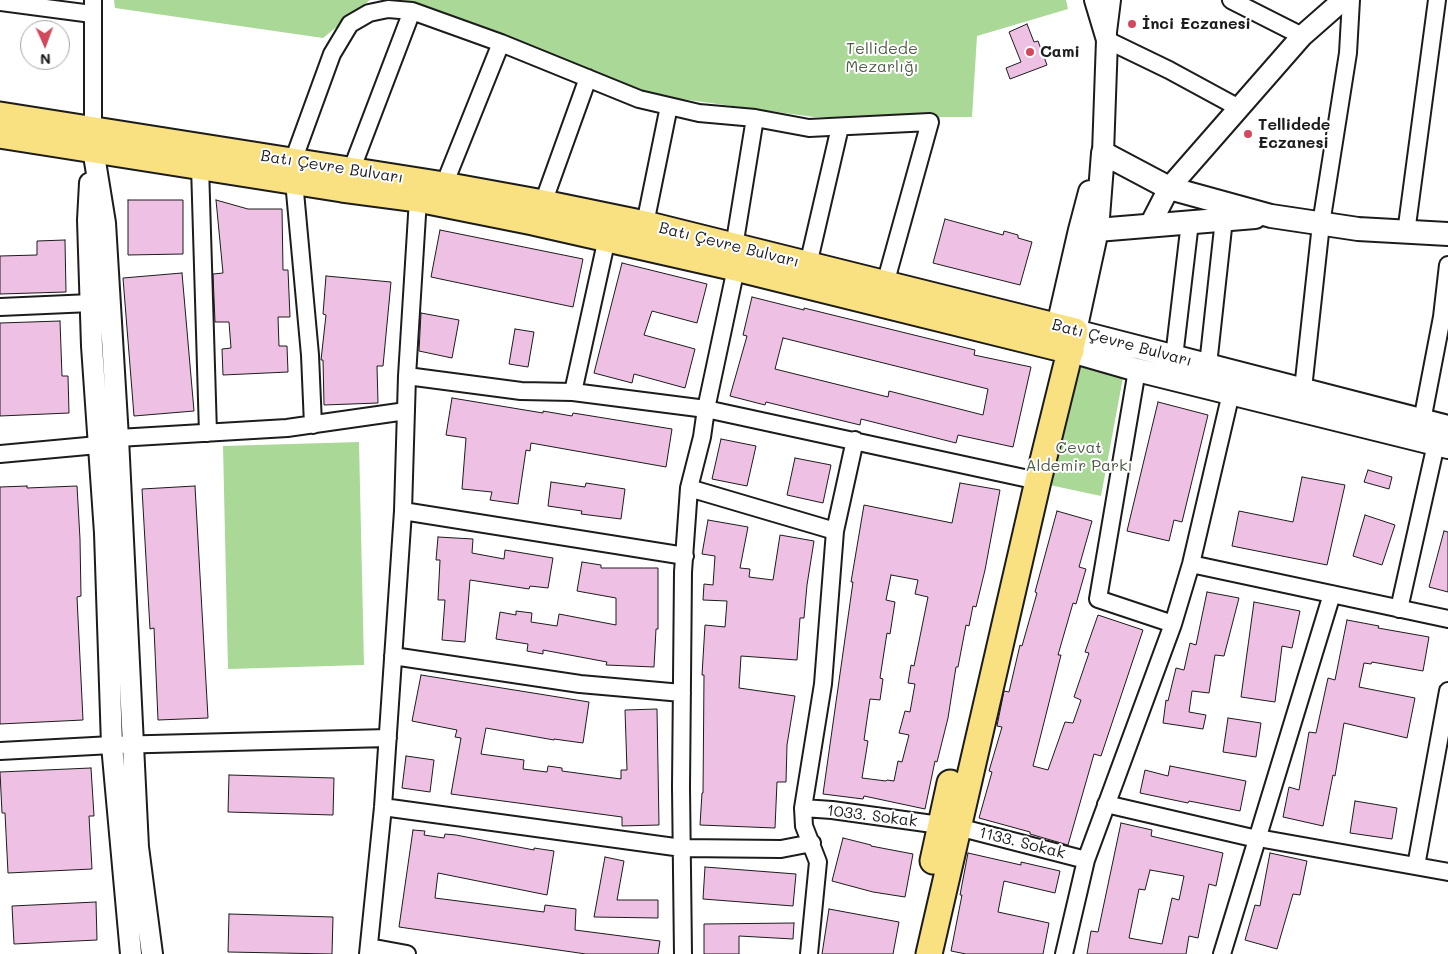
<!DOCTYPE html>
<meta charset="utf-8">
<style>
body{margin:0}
#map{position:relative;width:1448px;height:954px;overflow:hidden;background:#fff;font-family:Mali,sans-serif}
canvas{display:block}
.north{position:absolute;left:20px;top:20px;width:50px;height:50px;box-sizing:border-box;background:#fff;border:1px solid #a4a4a4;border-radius:50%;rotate:178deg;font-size:14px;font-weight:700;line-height:20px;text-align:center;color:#1c1c1c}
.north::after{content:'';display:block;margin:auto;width:18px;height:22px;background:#d1495b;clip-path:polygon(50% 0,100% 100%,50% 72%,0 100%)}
</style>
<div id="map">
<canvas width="1448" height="954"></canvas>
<div class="north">N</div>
</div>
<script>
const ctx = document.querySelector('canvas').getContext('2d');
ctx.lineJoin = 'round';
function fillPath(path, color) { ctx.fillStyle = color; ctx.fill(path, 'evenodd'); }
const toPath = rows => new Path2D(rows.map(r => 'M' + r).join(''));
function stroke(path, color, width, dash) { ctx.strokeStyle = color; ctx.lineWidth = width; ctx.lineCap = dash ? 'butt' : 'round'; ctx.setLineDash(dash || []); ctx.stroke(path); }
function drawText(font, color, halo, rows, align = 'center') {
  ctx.font = font + ' Mali,sans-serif'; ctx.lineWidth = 4; ctx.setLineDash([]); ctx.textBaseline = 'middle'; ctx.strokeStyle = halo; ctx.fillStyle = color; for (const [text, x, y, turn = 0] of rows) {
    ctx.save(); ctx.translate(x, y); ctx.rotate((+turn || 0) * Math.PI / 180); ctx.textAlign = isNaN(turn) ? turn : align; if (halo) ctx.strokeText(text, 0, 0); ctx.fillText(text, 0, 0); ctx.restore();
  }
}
fillPath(toPath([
 [114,0,370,0,323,38,115,8],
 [380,0,1066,0,1068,9,977,36,972,117,814,117,644,94,467,26],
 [1068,360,1124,372,1101,496,1045,484],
 [359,442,364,665,228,669,223,446]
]), '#aad897');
const building = toPath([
 [1027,24,1034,42,1038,41,1047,65,1010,79,1006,68,1021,62,1009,32,1027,24],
 [128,200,183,200,183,254,128,255,128,200],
 [216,200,248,209,282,209,283,270,288,270,290,317,278,317,279,346,287,346,288,372,223,375,222,349,231,348,229,322,215,322,213,274,223,273,216,200],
 [945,219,1003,235,1004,231,1018,235,1018,238,1032,242,1020,285,933,263,945,219],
 [440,230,583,259,573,307,431,277,440,230],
 [65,240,66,292,0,294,0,256,37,255,37,241,65,240],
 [622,263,707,284,697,323,652,311,644,335,695,349,685,388,634,374,632,383,594,373,622,263],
 [182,273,194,411,134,416,123,278,182,273],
 [326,276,391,282,383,366,377,366,378,403,324,405,323,360,321,360,326,315,323,314,326,276],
 [752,297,804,310,804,308,975,350,974,355,1031,367,1013,447,958,435,956,443,861,419,860,425,766,402,765,405,730,396,747,336,743,335,752,297],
 [783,338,988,389,983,415,889,391,888,397,775,369,783,338],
 [421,313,459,320,452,358,419,351,421,313],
 [60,321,62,376,68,376,69,413,0,416,0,323,60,321],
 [515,329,534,332,528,367,509,364,515,329],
 [452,398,543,413,543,411,572,416,573,413,672,429,666,467,531,443,530,451,526,450,518,504,490,500,492,492,462,489,466,438,446,435,452,398],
 [1158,402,1208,415,1182,522,1174,520,1169,541,1127,531,1158,402],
 [721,439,756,446,747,486,712,479,721,439],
 [795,458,831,465,823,503,787,495,795,458],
 [1368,470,1392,477,1389,489,1364,482,1368,470],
 [1302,477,1345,485,1327,565,1232,546,1239,511,1293,522,1302,477],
 [551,482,585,487,586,483,625,489,621,519,581,514,582,511,548,506,551,482],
 [960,483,1000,490,985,570,976,607,973,606,969,626,966,625,958,667,956,667,948,718,937,762,935,761,925,809,864,796,863,799,823,794,853,582,851,582,864,505,952,523,960,483],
 [891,575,918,580,915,594,928,597,914,666,911,665,908,683,915,684,910,712,905,711,899,733,909,735,902,762,898,761,894,781,887,780,886,781,862,778,868,741,864,740,870,699,880,700,883,679,880,678,887,633,890,634,895,602,886,600,891,575],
 [27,486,27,488,77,486,80,539,81,596,77,597,83,720,0,724,0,487,27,486],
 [195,486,208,718,158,720,154,628,150,629,142,489,195,486],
 [1057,511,1092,521,1079,567,1086,569,1076,604,1073,603,1058,655,1061,655,1033,766,1048,770,1065,722,1073,723,1081,700,1074,697,1089,653,1085,652,1098,615,1143,630,1101,756,1094,754,1068,845,1030,834,1030,832,979,818,992,772,989,771,1002,727,997,726,1004,691,1009,692,1020,645,1022,646,1037,593,1035,592,1057,511],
 [1365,515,1395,525,1382,565,1353,556,1365,515],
 [708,520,748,527,740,568,750,569,749,577,773,580,780,535,814,541,807,585,804,618,800,618,797,660,741,656,739,688,795,696,787,745,786,782,777,782,775,828,700,825,702,793,703,793,704,675,702,675,705,625,725,627,727,601,703,600,704,584,713,585,715,556,702,554,708,520],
 [1444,531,1448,532,1448,592,1429,587,1444,531],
 [438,537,473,539,472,553,504,559,505,550,553,558,548,588,530,586,529,589,470,580,465,642,442,640,445,600,438,600,440,560,436,560,438,537],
 [582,562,601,565,601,568,658,568,658,629,656,629,654,667,606,665,607,662,543,650,543,654,527,651,528,644,496,639,500,612,516,615,516,611,532,613,531,622,557,626,559,614,616,625,616,598,577,591,582,562],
 [1207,592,1239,598,1224,656,1215,655,1209,693,1192,691,1189,712,1206,715,1203,729,1163,723,1166,700,1168,701,1176,668,1184,670,1190,643,1196,645,1207,592],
 [1254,602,1300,611,1292,648,1282,646,1275,702,1241,697,1254,602],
 [1347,620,1379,626,1378,628,1429,637,1423,671,1372,662,1371,664,1364,663,1359,687,1415,698,1407,738,1344,723,1335,776,1333,775,1323,826,1283,817,1289,787,1299,790,1309,732,1316,733,1328,678,1335,680,1347,620],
 [421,675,589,702,583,743,554,739,554,740,486,728,481,754,524,760,523,769,547,772,548,766,562,768,562,771,621,779,621,770,627,770,625,710,657,709,659,825,622,826,622,817,451,794,461,738,455,737,457,730,412,721,421,675],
 [1228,718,1261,723,1256,757,1223,752,1228,718],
 [406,756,434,760,430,792,402,788,406,756],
 [1170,766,1246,781,1240,811,1189,801,1188,803,1140,793,1145,770,1168,776,1170,766],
 [91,768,94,816,89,816,92,869,8,873,5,813,2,813,0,772,91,768],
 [229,775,334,778,333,815,228,812,229,775],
 [1355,801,1397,808,1392,839,1350,833,1355,801],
 [1121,823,1152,830,1151,836,1223,853,1216,886,1209,884,1198,938,1189,936,1186,954,1087,954,1091,931,1098,932,1121,823],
 [1150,870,1184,876,1179,900,1172,898,1162,944,1129,938,1139,889,1145,890,1150,870],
 [413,830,425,831,424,835,444,838,445,834,456,835,534,850,534,848,554,851,547,895,438,873,435,898,544,912,545,905,576,909,575,930,660,941,658,954,586,954,399,927,413,830],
 [843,838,871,845,871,846,913,854,905,897,873,892,832,881,843,838],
 [968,853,1021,865,1021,862,1060,871,1055,893,1004,881,998,912,1049,923,1043,954,966,954,951,951,962,895,960,895,968,853],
 [1270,853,1307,861,1300,895,1293,894,1277,949,1245,940,1255,905,1260,906,1270,853],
 [605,857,624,861,617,900,658,900,658,918,594,917,605,857],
 [705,867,796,874,793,906,703,899,705,867],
 [96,902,97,940,14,944,12,906,96,902],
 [829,909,899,922,893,954,822,954,829,909],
 [229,914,333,917,332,954,228,952,229,914],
 [794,923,793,939,739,936,739,954,704,954,704,924,794,923]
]);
fillPath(building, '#eec0e3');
stroke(building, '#1c1c1c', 1);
const minor = toPath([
 [93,0,93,128],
 [1112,0,1107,40,1169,70,1239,108],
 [1231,0,1302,36],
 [0,2,92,14],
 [501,43,444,185,418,199,407,376,521,391,573,392,706,409,1038,481],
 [293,161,332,54,350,24,369,13,388,9,412,11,501,43,639,99,699,113,755,118,809,128,930,122,885,284],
 [200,166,208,433],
 [351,171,412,11],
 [294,181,310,355,313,425],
 [543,203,588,78],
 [645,224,669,106],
 [1406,233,1437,0],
 [808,265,840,127],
 [0,307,91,303],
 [1174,357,1190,222],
 [1208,365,1224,219],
 [1137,370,1098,599,1173,624],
 [1303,389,1321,224,1348,53,1351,0],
 [573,392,607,238],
 [0,454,98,445,118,438,287,428,406,411],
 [689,488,835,531],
 [403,511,685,556],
 [1191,564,1448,619],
 [1399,609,1436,444,1422,421,1442,317,1448,265],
 [393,656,580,684,682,693],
 [0,751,112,745,388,738],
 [1106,804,1257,839],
 [383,807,682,848,781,849,812,843],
 [803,808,832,810,940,825],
 [958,827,1086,860],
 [1258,838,1448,872],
 [1416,866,1448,691],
 [369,947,407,954],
 [368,954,383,807,403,511,407,376],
 [683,954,681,787,683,572,689,488,702,437,706,409,736,268,734,247,755,118],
 [809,954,818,862,804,826,803,808,823,684,835,531,855,440],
 [1064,954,1086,860,1173,624,1191,564,1231,393],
 [1222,954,1332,594]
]);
const tertiary = toPath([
 [1095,0,1107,40,1103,153],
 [93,136,93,149,105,223,118,438,138,847,152,954],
 [90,183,88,220,92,346,105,533,112,745,131,954],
 [1150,225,1169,188,1302,36,1343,0]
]);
const secondary = toPath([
 [1103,153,1097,230,1075,331,1448,427],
 [1103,153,1169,188,1271,216,1358,229,1448,234],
 [1097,230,1255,217],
 [1058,326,1080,230,1090,192],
 [1071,351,1137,370,1448,447]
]);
const primary = toPath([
 [0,115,444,185,543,203,645,224,1075,331,1038,481,929,954],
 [0,135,342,189,418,199,533,222,736,268,1071,351],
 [933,861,950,783]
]);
stroke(minor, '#1c1c1c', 20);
stroke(tertiary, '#1c1c1c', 24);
stroke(secondary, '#1c1c1c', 26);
stroke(primary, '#1c1c1c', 29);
stroke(minor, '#fff', 16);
stroke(tertiary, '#fff', 20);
stroke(secondary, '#fff', 22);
stroke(primary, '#f9e181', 25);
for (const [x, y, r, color] of [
 [1132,24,5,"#d1495b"],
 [1030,52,5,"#d1495b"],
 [1248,134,5,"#d1495b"]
]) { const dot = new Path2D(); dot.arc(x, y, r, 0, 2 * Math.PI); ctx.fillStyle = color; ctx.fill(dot); stroke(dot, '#fff', 2); }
drawText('bold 16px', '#1c1c1c', '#fff', [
 ["İnci Eczanesi",1142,24],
 ["Cami",1040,52],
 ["Tellidede",1258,125],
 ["Eczanesi",1258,143]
], 'left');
drawText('16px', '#4e5e47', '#fff', [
 ["Tellidede",882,49],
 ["Mezarlığı",882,67],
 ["Cevat",1079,448],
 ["Aldemir Parkı",1079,466]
]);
drawText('16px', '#1c1c1c', '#fff', [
 ["Batı Çevre Bulvarı",332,167,9],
 ["Batı Çevre Bulvarı",729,245,14],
 ["Batı Çevre Bulvarı",1122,343,15],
 ["1033. Sokak",872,816,7],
 ["1133. Sokak",1022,843,14]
]);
</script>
